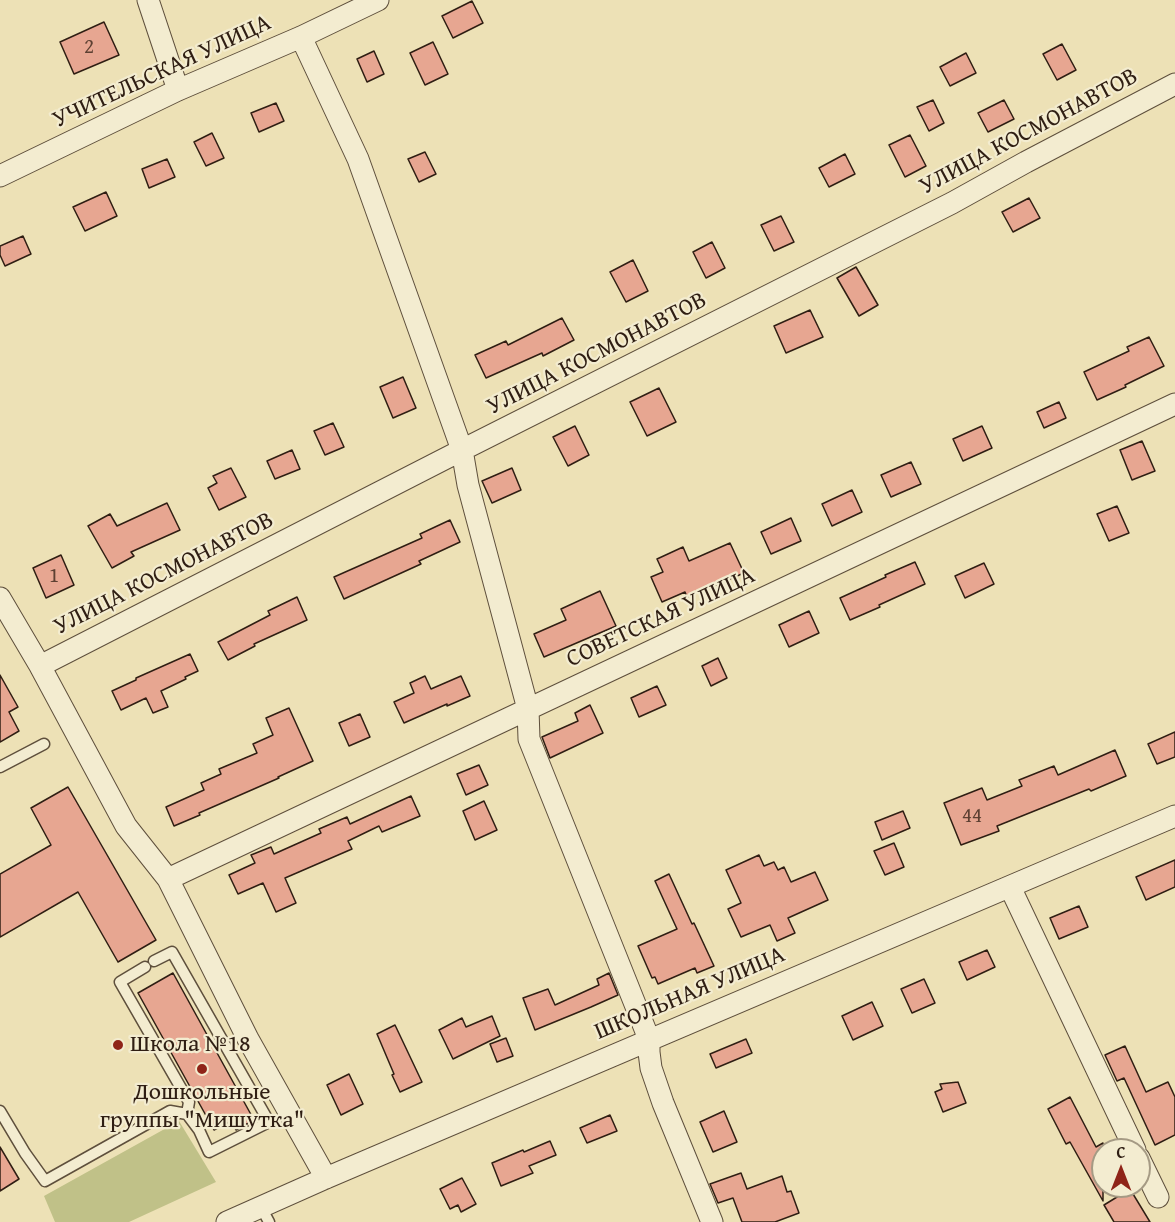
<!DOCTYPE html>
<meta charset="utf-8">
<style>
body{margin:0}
#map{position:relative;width:1175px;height:1222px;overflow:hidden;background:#ede1b6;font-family:"Gentium Book Plus",serif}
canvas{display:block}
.north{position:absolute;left:1091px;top:1138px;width:60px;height:60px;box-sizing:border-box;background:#f3ecd0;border:2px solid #a59a84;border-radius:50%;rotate:0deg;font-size:16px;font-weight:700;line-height:24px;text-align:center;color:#2f1e13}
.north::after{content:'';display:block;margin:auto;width:21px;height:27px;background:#8f2418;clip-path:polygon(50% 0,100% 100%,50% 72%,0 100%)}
</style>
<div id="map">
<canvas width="1175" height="1222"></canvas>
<div class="north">С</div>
</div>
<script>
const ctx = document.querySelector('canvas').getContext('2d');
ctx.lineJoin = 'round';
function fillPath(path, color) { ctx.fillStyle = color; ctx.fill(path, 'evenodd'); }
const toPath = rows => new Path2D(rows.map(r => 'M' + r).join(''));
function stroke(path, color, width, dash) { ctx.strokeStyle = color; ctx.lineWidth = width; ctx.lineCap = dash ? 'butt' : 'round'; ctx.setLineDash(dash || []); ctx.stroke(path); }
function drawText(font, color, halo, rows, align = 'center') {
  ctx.font = font + ' "Gentium Book Plus",serif'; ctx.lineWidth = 4.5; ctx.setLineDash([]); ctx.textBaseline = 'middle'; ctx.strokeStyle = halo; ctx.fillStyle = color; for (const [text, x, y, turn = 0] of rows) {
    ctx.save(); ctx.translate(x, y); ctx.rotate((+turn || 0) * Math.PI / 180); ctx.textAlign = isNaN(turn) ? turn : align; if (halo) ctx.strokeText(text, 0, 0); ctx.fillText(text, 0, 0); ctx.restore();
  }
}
fillPath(toPath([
 [179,1121,216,1182,129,1222,55,1222,44,1196]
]), '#c0c188');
const building = toPath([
 [472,1,483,23,453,38,442,16,472,1],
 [104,22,119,55,74,74,60,42,104,22],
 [433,42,448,74,425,85,410,53,433,42],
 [1062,44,1076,70,1057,80,1043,54,1062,44],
 [374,51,384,74,367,82,357,59,374,51],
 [966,53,976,73,950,86,940,67,966,53],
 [933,100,944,123,929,131,917,107,933,100],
 [1004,100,1014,119,988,132,978,113,1004,100],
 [276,103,284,121,259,132,251,113,276,103],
 [212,133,224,158,206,166,194,142,212,133],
 [910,135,926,166,905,177,889,145,910,135],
 [425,152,436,174,419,182,408,159,425,152],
 [845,154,855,174,829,187,819,168,845,154],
 [167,159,175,177,149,188,142,169,167,159],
 [106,192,117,216,85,231,73,207,106,192],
 [1029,198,1040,218,1013,232,1002,212,1029,198],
 [781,216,794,242,774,251,761,225,781,216],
 [23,236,31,254,5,266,0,255,0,246,23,236],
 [712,242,725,268,706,278,693,252,712,242],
 [633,260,648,291,626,302,610,272,633,260],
 [856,267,878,305,859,316,837,278,856,267],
 [810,310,823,337,786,353,774,326,810,310],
 [562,318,574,340,543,356,542,353,486,378,475,355,506,341,508,345,562,318],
 [1149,337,1164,366,1125,385,1126,387,1097,400,1084,372,1129,351,1127,347,1149,337],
 [403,377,416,408,393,418,380,387,403,377],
 [659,388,676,422,647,436,630,402,659,388],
 [1059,402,1066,418,1044,428,1037,412,1059,402],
 [333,423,344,447,325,455,314,431,333,423],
 [575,426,589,455,568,466,553,437,575,426],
 [982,426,992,448,963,461,953,439,982,426],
 [1142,441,1155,471,1132,480,1120,450,1142,441],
 [292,450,300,469,275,479,267,461,292,450],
 [911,462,921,484,891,497,881,475,911,462],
 [231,468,246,497,219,510,208,488,217,483,213,476,231,468],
 [512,468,521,490,492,503,482,481,512,468],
 [852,490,862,512,832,526,822,504,852,490],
 [167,503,180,530,131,552,134,556,112,568,88,526,110,514,117,526,167,503],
 [1117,506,1129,533,1109,541,1097,514,1117,506],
 [791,518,801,541,771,554,761,532,791,518],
 [450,520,460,542,419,561,421,564,344,599,334,577,422,538,420,534,450,520],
 [730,543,744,573,687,597,685,592,662,602,651,577,663,572,657,559,683,547,689,561,730,543],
 [61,555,74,585,46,598,33,568,61,555],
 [915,562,925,584,879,605,880,607,850,620,840,598,886,577,885,575,915,562],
 [984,563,994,584,965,598,955,576,984,563],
 [600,591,616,626,544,657,534,634,566,620,561,609,600,591],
 [297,597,307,620,254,644,255,646,228,660,218,642,270,615,268,611,297,597],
 [809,611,819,633,789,647,779,625,809,611],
 [190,654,198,671,185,677,186,679,161,691,168,707,153,713,146,698,121,710,112,691,136,680,136,678,190,654],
 [718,658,727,678,711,686,702,666,718,658],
 [0,675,18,707,9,712,19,731,0,742,0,675],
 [425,676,431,689,461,676,470,696,447,706,447,704,404,723,394,702,414,693,410,683,425,676],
 [657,686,666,705,639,717,631,698,657,686],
 [590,705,603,733,550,758,542,737,578,721,575,713,590,705],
 [289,708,313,761,278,777,279,778,199,813,200,815,174,826,166,807,204,790,201,783,221,774,219,769,257,753,253,744,273,735,266,718,289,708],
 [360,714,370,737,349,746,339,723,360,714],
 [1175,732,1175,757,1157,764,1148,744,1175,732],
 [1115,750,1126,776,1091,791,1089,789,997,826,999,831,961,845,944,803,982,788,987,800,1022,786,1019,780,1054,766,1058,775,1115,750],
 [479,765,488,785,466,795,457,774,479,765],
 [68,787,156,940,118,962,78,892,0,937,0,874,51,845,31,808,68,787],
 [411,796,420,816,382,832,379,826,348,841,352,849,285,878,296,903,276,912,263,883,238,894,229,875,255,863,251,855,271,847,274,854,321,833,319,829,347,817,350,824,411,796],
 [484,801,497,830,475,840,463,811,484,801],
 [903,811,910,828,882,840,875,822,903,811],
 [894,843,904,867,885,875,874,851,894,843],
 [759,855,764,866,774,862,778,870,784,867,791,882,815,872,828,900,788,918,795,933,777,941,770,925,741,937,728,909,741,903,726,870,759,855],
 [1175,860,1175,887,1146,900,1136,877,1175,860],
 [669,874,692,924,694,923,714,966,697,973,695,968,658,984,655,977,652,978,638,946,677,929,655,881,669,874],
 [1079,906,1088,927,1059,939,1050,918,1079,906],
 [987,950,995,967,967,980,959,962,987,950],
 [173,973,254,1120,236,1130,231,1121,214,1130,138,993,173,973],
 [609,973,618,995,591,1007,535,1030,523,998,548,989,555,1005,599,985,597,979,609,973],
 [924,979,935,1003,912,1013,901,989,924,979],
 [872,1002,883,1026,853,1040,842,1016,872,1002],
 [492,1016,500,1036,453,1059,439,1030,462,1018,466,1027,492,1016],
 [395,1025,422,1082,400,1092,392,1075,394,1074,377,1034,395,1025],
 [506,1038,513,1056,497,1062,490,1044,506,1038],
 [746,1039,752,1053,716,1068,710,1054,746,1039],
 [1125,1046,1146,1092,1168,1082,1175,1097,1175,1135,1155,1145,1124,1078,1117,1081,1105,1055,1125,1046],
 [349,1074,363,1104,341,1115,327,1085,349,1074],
 [958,1082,966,1103,943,1112,935,1092,942,1089,940,1084,958,1082],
 [1070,1097,1096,1147,1103,1143,1103,1201,1070,1142,1066,1144,1048,1109,1070,1097],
 [724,1111,737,1142,713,1152,700,1122,724,1111],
 [610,1115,617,1131,587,1143,580,1128,610,1115],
 [550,1141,556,1155,529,1166,533,1173,501,1186,492,1163,523,1150,524,1152,550,1141],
 [0,1147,19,1179,0,1191,0,1147],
 [741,1173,747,1189,782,1176,787,1192,791,1191,799,1213,775,1222,742,1222,733,1198,718,1203,710,1184,741,1173],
 [462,1178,476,1204,461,1212,458,1205,450,1209,440,1189,462,1178],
 [1130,1189,1150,1222,1114,1222,1104,1205,1130,1189]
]);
fillPath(building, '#e7a691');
stroke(building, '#2f1e13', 1.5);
const lane = toPath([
 [0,767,44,744],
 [145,967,120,982,189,1102,187,1114],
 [0,1111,25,1153,45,1181,170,1111,187,1114,199,1130,209,1152,269,1122,172,952,154,961],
 [261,1207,269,1222]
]);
const street = toPath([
 [148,0,178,90],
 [301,37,358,159,462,450,468,485,528,709,529,739,649,1039,649,1052,651,1068,663,1103,712,1222],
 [0,176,178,90,301,37,378,0],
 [0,598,40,666,126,826,168,879,248,1039,326,1178],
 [40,666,462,450,952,203,1026,162,1175,84],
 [168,879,1175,404],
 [1010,887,1135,1150],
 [1139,1158,1158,1197],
 [227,1222,326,1178,1175,816]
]);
stroke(lane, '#5e4f3c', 13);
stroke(street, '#5e4f3c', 23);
stroke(lane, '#f3ecd0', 10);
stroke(street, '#f3ecd0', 21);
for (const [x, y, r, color] of [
 [118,1045,6,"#8f2418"],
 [202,1069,6,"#8f2418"]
]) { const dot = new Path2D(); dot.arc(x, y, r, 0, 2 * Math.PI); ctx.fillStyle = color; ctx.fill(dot); stroke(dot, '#f3ecd0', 2); }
drawText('21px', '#5d4032', null, [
 ["2",89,48],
 ["1",54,577],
 ["44",972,817]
]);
drawText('24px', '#2f1e13', '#f3ecd0', [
 ["УЧИТЕЛЬСКАЯ УЛИЦА",162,72,-25],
 ["УЛИЦА КОСМОНАВТОВ",1029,132,-28],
 ["УЛИЦА КОСМОНАВТОВ",597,354,-27],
 ["УЛИЦА КОСМОНАВТОВ",164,574,-27],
 ["СОВЕТСКАЯ УЛИЦА",661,618,-25],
 ["ШКОЛЬНАЯ УЛИЦА",690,994,-23]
]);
drawText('24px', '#2f1e13', '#f3ecd0', [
 ["Школа №18",130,1045],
 ["Дошкольные",202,1093,"center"],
 ["группы \"Мишутка\"",202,1121,"center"]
], 'left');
</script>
